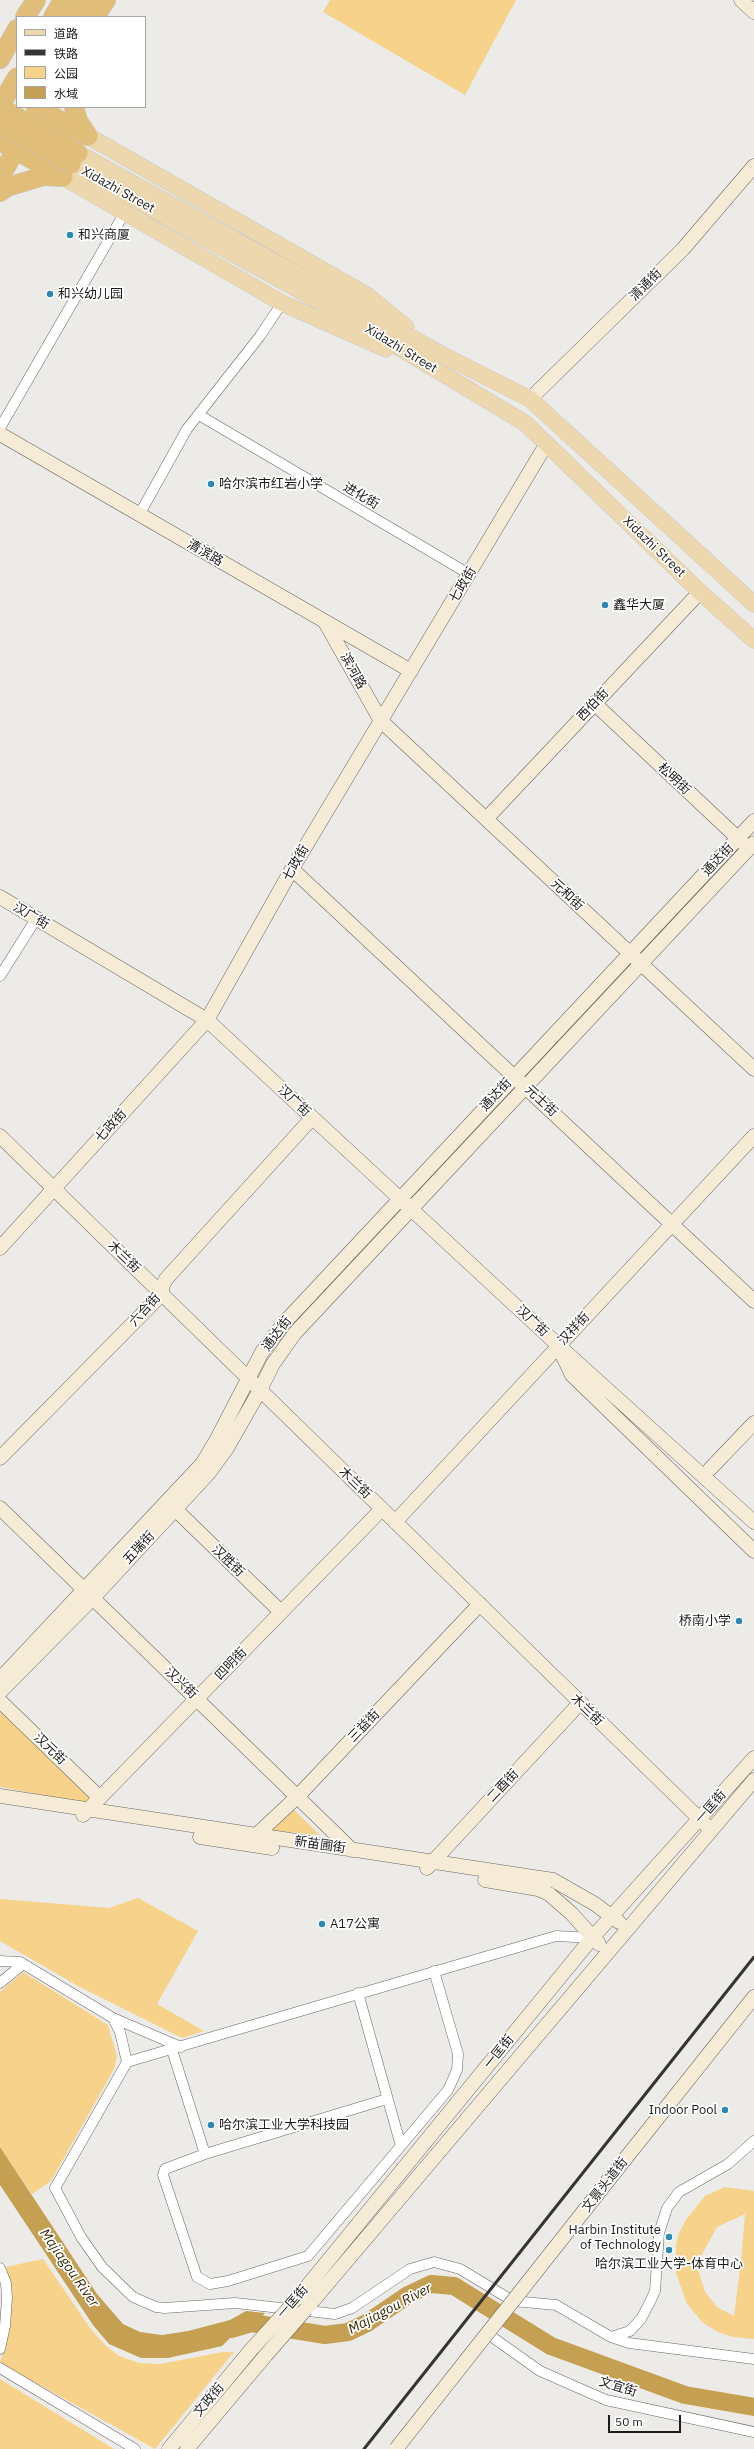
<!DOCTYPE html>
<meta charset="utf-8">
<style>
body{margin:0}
#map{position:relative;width:754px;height:2449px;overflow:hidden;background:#edebe7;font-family:"IBM Plex Sans","Noto Sans SC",sans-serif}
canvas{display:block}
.legend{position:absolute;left:16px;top:16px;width:130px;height:92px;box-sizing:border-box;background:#fff;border:1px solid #a4a4a3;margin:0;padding:5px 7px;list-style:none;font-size:12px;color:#1c1b1a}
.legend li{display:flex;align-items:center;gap:8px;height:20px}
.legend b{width:20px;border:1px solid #a4a4a3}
.scale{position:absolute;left:608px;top:2415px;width:73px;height:18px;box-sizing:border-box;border:2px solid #1c1b1a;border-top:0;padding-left:5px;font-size:12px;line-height:14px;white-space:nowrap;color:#1c1b1a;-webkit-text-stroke:3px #fff;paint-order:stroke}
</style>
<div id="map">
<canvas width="754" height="2449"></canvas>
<ul class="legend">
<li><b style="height:5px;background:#ecd7af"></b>道路</li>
<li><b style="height:5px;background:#353433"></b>铁路</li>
<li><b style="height:11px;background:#f6d28a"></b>公园</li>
<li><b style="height:11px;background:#c59f52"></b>水域</li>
</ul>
<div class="scale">50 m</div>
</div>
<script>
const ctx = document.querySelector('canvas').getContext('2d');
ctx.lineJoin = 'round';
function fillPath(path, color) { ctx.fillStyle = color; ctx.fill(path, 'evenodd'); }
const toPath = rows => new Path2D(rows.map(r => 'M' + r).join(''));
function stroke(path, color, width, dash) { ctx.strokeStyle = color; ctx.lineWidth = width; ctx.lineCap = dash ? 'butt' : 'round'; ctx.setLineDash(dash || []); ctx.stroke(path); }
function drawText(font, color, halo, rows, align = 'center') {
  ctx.font = font + ' "IBM Plex Sans","Noto Sans SC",sans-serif'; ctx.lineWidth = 3.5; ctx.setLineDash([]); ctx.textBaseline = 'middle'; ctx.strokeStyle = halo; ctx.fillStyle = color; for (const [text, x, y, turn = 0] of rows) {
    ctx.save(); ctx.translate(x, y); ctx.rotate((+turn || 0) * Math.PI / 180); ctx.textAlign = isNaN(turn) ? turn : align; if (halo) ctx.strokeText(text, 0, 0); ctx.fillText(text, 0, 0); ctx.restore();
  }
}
fillPath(toPath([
 [330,0,516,0,465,95,323,12],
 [0,1707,92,1796,85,1803,0,1787],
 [291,1807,320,1835,267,1830],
 [138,1898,198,1931,157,2004,204,2031,182,2038,78,1986,0,1941,0,1899,109,1908],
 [23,1972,108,2025,117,2057,114,2069,51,2181,32,2194,0,2148,0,1992],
 [725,2187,754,2191,754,2339,733,2337,718,2332,703,2323,687,2304,676,2273,676,2245,679,2233,686,2220,705,2196],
 [745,2214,741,2261,734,2316,717,2307,705,2292,699,2273,700,2258,717,2227],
 [43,2259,90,2328,105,2345,119,2356,139,2363,160,2364,223,2352,234,2352,155,2449,0,2363,6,2343,11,2295,6,2267],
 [0,2379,114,2449,0,2449]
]), '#f6d28a');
fillPath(toPath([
 [0,2147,97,2294,123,2324,140,2332,162,2335,188,2331,230,2320,246,2311,265,2313,248,2332,233,2335,222,2346,168,2358,141,2358,109,2344,93,2325,0,2185]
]), '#c59f52');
stroke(toPath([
 [232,2329,252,2323,325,2335,348,2332,367,2323,408,2295,431,2284,454,2286,551,2346,685,2395,754,2407]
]), '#c59f52', 18);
const street = toPath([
 [199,415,469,574],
 [0,428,125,212],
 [139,515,187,429,260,336,282,303],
 [0,976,36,919],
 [592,1938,556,1936,127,2062,55,2188,81,2237,102,2267,133,2297,156,2307,165,2308,235,2303,335,2314,352,2308,410,2269,434,2262,460,2269,513,2301,556,2305,611,2337,629,2343,754,2359],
 [0,1961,20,1962,113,2018,181,2047],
 [0,1983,23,1964],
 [358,1993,401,2146],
 [113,2018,120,2032,127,2062],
 [172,2050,205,2154,165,2169,163,2175,197,2277,210,2284,228,2281,308,2256,448,2090,457,2070,458,2054,434,1971],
 [205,2154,387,2099],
 [0,2268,6,2283,7,2298,5,2326,0,2349],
 [488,2334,540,2371,606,2400,754,2432],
 [611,2337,630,2331,641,2319,650,2302,655,2291,659,2233,667,2208,679,2192,728,2164,754,2141],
 [0,2368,135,2449]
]);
const secondary = toPath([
 [741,0,754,12],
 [530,399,683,249,754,166],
 [0,434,411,671],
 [325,622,381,721,754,1069],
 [594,703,744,844],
 [486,819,700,592],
 [292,869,754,1301],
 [0,897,207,1020,559,1346,754,1522],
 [0,1136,711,1830],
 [0,1248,207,1020,292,869,547,443],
 [561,1352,572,1375,754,1551],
 [0,1458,162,1294,162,1287,166,1279,312,1118],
 [710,1469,754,1423],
 [0,1508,352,1850],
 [175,1509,281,1612],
 [395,1522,754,1136],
 [0,1679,202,1464,217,1439,262,1352,284,1323,754,821],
 [0,1692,93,1598,208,1474,227,1448,260,1390,273,1364,295,1333,754,843],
 [0,1701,99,1797],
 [0,1796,553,1880,595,1904,619,1922],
 [83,1815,382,1509],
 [200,1837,272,1848],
 [251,1840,297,1797,480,1604],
 [427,1868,580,1703],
 [485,1880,538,1889,549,1894,571,1913,599,1944],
 [614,2173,754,1997],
 [291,2306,592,1938,754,1758],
 [306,2309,754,1780],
 [169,2449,250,2351],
 [187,2449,266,2355]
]);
const primary = toPath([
 [88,136,368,296,406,327],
 [78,153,439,353,530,399,754,604],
 [71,164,353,320,525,423,700,592,754,640],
 [63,177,282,303,386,349]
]);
const highway = toPath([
 [25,17,36,0],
 [53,17,63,0],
 [74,17,85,0],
 [95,17,106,0],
 [0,59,17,29],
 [36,107,88,136],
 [74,107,78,121,88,136],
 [0,141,63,177],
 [0,177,41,107],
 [0,192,7,187,44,176,63,177]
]);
stroke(street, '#696764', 11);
stroke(secondary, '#696764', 15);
stroke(primary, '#c9c8c8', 17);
stroke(highway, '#c9c8c8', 20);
stroke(street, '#fff', 10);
stroke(secondary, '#f6ebd7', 14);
stroke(primary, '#ecd7af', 16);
stroke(highway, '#e0bd79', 19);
stroke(toPath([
 [364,2449,754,1957]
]), '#353433', 3);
const secondaryBridge = toPath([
 [250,2351,291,2306],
 [266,2355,306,2309],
 [396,2449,614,2173]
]);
const highwayBridge = toPath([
 [0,106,17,77],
 [0,107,78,153],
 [0,123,71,164]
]);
stroke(secondaryBridge, '#696764', 15, []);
stroke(highwayBridge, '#c9c8c8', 20, []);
stroke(secondaryBridge, '#f6ebd7', 14);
stroke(highwayBridge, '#e0bd79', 19);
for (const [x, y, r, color] of [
 [70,235,4,"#2c89b5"],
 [50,294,4,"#2c89b5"],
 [211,484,4,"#2c89b5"],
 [605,605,4,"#2c89b5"],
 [739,1621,4,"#2c89b5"],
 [322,1924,4,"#2c89b5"],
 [725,2110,4,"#2c89b5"],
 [211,2125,4,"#2c89b5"],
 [669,2237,4,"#2c89b5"],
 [669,2250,4,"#2c89b5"]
]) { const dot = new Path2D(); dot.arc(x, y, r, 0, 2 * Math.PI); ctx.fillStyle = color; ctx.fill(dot); stroke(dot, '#fff', 1.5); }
drawText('13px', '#1c1b1a', '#fff', [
 ["Xidazhi Street",118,190,29],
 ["清通街",646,285,-45],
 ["Xidazhi Street",401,349,31],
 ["进化街",361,496,30],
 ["Xidazhi Street",654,547,44],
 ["清滨路",205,553,30],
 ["七政街",463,585,-59],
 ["滨河路",353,671,61],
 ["西伯街",593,705,-47],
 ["松明街",674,779,43],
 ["通达街",718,860,-47],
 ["七政街",296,863,-60],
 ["元和街",567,895,43],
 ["汉广街",31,916,31],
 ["通达街",496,1095,-47],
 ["汉广街",294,1101,43],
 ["元士街",541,1101,43],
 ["七政街",111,1126,-48],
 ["木兰街",124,1257,44],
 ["六合街",145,1310,-48],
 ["汉广街",532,1321,43],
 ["汉祥街",574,1329,-47],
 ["通达街",277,1334,-53],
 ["木兰街",355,1483,44],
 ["五瑞街",139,1548,-47],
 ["汉胜街",228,1561,44],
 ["四明街",231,1664,-46],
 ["汉兴街",181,1683,44],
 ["木兰街",587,1710,44],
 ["三益街",364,1726,-46],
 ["汉元街",50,1749,44],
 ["二酉街",503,1786,-47],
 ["一匡街",711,1807,-49],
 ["新苗圃街",320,1845,8],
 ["一匡街",499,2052,-51],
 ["文景头道街",605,2185,-52],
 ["一匡街",293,2302,-49],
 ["文宜街",618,2387,17],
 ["文政街",209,2400,-50]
]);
drawText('13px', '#1c1b1a', '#fff', [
 ["和兴商厦",78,235],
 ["和兴幼儿园",58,294],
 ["哈尔滨市红岩小学",219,484],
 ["鑫华大厦",613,605],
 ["桥南小学",731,1621,"right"],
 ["A17公寓",330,1924],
 ["Indoor Pool",717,2110,"right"],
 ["哈尔滨工业大学科技园",219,2125],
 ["Harbin Institute",661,2230,"right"],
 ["of Technology",661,2245,"right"],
 ["哈尔滨工业大学-体育中心",669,2264,"center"]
], 'left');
drawText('italic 14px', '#362703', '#fff', [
 ["Majiagou River",69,2268,55],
 ["Majiagou River",390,2309,-28]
]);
</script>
